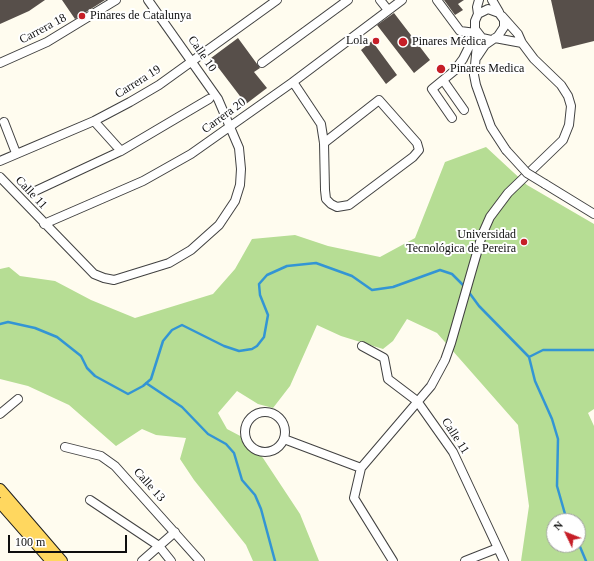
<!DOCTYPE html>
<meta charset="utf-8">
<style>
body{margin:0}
#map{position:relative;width:594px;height:561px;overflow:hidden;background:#fffcef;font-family:"Times New Roman",serif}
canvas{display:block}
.north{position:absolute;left:546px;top:513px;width:40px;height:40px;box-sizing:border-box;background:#fff;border:1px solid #9f9f9f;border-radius:50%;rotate:313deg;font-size:11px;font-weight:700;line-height:16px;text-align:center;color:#0e0e0e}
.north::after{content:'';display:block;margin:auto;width:14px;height:18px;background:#c61e27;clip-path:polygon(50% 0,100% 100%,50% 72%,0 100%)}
.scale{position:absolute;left:8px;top:535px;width:119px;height:18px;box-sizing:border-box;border:2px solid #0e0e0e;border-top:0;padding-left:5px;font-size:12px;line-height:14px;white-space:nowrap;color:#0e0e0e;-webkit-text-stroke:3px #fff;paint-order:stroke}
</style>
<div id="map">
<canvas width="594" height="561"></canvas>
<div class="north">N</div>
<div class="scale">100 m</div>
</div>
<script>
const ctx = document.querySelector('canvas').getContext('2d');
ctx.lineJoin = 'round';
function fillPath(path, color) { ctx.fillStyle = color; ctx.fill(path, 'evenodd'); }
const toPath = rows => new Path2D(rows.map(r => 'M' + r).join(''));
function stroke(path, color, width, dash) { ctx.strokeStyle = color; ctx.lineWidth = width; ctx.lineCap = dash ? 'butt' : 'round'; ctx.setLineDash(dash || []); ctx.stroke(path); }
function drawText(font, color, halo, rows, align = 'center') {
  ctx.font = font + ' "Times New Roman",serif'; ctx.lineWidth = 4; ctx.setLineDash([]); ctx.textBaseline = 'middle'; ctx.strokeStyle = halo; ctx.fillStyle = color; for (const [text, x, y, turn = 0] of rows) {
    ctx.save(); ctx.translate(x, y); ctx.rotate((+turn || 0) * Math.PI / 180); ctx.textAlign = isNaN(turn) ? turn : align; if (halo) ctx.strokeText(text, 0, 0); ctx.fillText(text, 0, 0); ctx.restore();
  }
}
fillPath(toPath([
 [486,147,527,185,594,224,594,409,588,413,594,426,594,561,521,561,529,506,518,425,437,333,407,319,393,341,383,349,341,336,317,325,290,386,273,408,258,404,237,391,218,413,227,429,246,439,263,458,300,514,319,561,253,561,246,545,194,480,180,459,186,438,156,435,142,429,116,446,69,405,28,386,0,379,0,269,9,267,20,276,55,281,91,300,135,318,213,294,235,269,252,239,295,235,328,246,380,257,415,238,445,162],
 [554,521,578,521,578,545,554,545]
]), '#b6dd94');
stroke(toPath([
 [468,291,479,306,529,357,535,381,552,419,558,439,557,486,567,521],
 [0,324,8,322,35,328,57,337,81,356,87,368,95,376,128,394,143,386,151,379,163,341,172,330,182,325,224,346,239,351,252,349,257,346,264,337,268,315,260,295,259,284,267,275,287,266,316,263,352,276,372,290,393,287,440,270,452,274,465,287],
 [529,357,543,350,594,350],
 [146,383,182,407,208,434,226,444,234,453,242,480,255,495,261,509,275,561],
 [578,542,586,561]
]), '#3395d4', 2.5);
fillPath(toPath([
 [0,0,45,0,29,11,0,24],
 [62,0,105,0,75,19],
 [444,0,464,0,458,4,463,10,455,15],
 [551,0,594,0,594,41,562,49],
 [394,13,430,60,414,73,377,25],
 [238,38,260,68,254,72,267,88,246,104,211,58],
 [372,41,397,75,386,84,361,50]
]), '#574f4a');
const minor = toPath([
 [380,0,388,10],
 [437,0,460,31,476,33],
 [492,0,499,12],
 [478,14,477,7,479,0],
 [478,35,474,75,476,85,491,127,506,150],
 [495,38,522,43],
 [477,57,485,45,498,36,504,27,504,20,499,13,488,9,478,14,475,21,475,29,482,38,491,40],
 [0,63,47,42,116,0],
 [262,63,348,0],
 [443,80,464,110],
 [293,82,321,124,324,143,325,190,326,199,331,204,337,207,349,205,413,157,419,150,417,143,379,100,324,143],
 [452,118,432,89,454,71,463,59,476,33],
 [94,121,121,151],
 [4,122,16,153],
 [0,161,94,121,130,102,159,85,277,0],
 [0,177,94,274,104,278,114,280,169,263,191,250,219,225,235,201,240,185,241,169,239,148,218,99,148,0],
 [545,184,594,214],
 [31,193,121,151,209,99],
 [44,224,143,181,191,154,293,82,402,0],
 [362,346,384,358,388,379,417,401,453,452,504,561],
 '245 432a20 20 0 1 1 40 0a20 20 0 1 1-40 0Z',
 [0,414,18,399],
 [284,439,361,468],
 [65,447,101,456,115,466,200,561],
 [90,500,159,546,171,561],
 [142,561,175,532],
 [393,561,354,498,361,468,431,386,445,360,451,343,482,235,490,217,508,193,563,140,569,125,571,106,568,96,561,85,534,59,522,43,518,34,502,16],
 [465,561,498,548]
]);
const major = toPath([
 [0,489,62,561],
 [0,503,51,561]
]);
stroke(minor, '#414141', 10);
stroke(major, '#1f1f1f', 12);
stroke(minor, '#fff', 8);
stroke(major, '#ffd75f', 10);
const minorBridge = toPath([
 [506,150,527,173,545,184]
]);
stroke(minorBridge, '#414141', 10, []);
stroke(minorBridge, '#fff', 8);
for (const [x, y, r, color] of [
 [82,16,4,"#c61e27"],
 [376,41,4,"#c61e27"],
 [403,42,5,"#c61e27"],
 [441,69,5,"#c61e27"],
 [524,242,4,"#c61e27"]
]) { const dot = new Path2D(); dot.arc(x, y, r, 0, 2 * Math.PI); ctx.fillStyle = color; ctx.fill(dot); stroke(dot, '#fff', 1.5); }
drawText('12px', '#0e0e0e', '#fff', [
 ["Pinares de Catalunya",90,16],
 ["Lola",368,41,"right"],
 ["Pinares Médica",412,42],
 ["Pinares Medica",450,69],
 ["Universidad",516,235,"right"],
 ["Tecnológica de Pereira",516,249,"right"]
], 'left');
drawText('12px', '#0e0e0e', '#fff', [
 ["Carrera 18",43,29,-28],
 ["Calle 10",202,54,55],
 ["Carrera 19",138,82,-32],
 ["Carrera 20",224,116,-36],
 ["Calle 11",31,193,47],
 ["Calle 11",455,436,57],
 ["Calle 13",149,485,48]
]);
</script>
